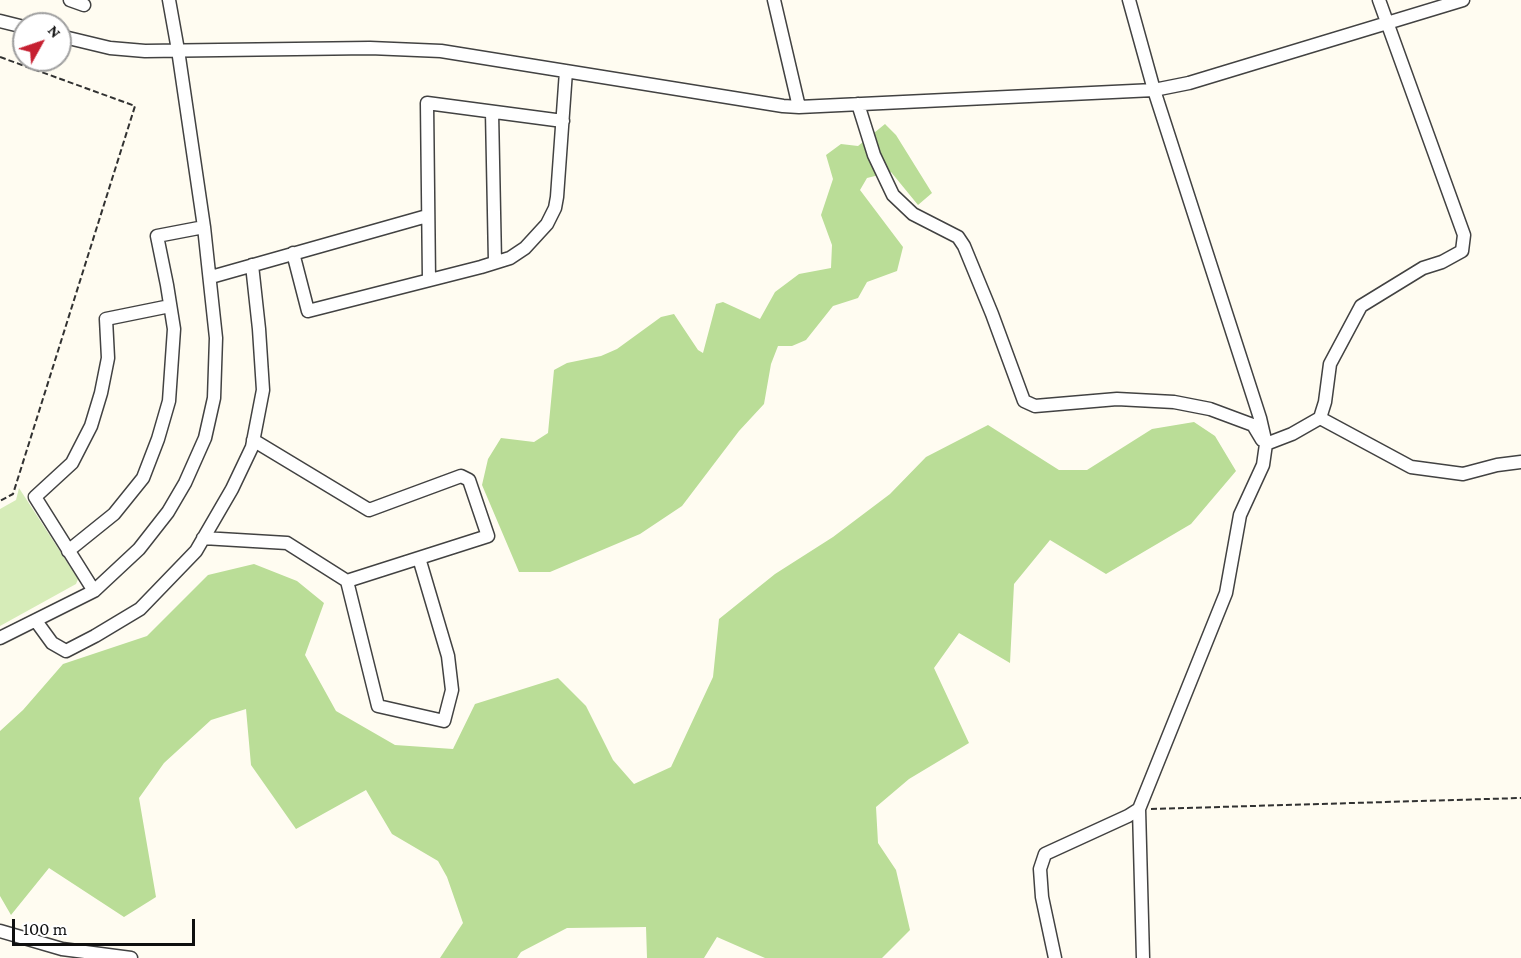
<!DOCTYPE html>
<style>
body{margin:0}
#map{position:relative;width:1521px;height:958px;overflow:hidden;background:#fffcf1;font-family:"Crimson Pro",serif}
canvas{display:block}
.north{position:absolute;left:12px;top:12px;width:60px;height:60px;box-sizing:border-box;background:#fff;border:2px solid #9f9f9f;border-radius:50%;rotate:50deg;font-size:16px;font-weight:700;line-height:24px;text-align:center;color:#0f0f0f}
.north::after{content:'';display:block;margin:auto;width:21px;height:27px;background:#c62031;clip-path:polygon(50% 0,100% 100%,50% 72%,0 100%)}
.scale{position:absolute;left:12px;top:919px;width:183px;height:27px;box-sizing:border-box;border:3px solid #0f0f0f;border-top:0;padding-left:8px;font-size:18px;line-height:21px;white-space:nowrap;color:#0f0f0f;-webkit-text-stroke:4px #fff;paint-order:stroke}
</style>
<div id="map">
<canvas width="1521" height="958"></canvas>
<div class="north">N</div>
<div class="scale">100 m</div>
</div>
<script>
const ctx = document.querySelector('canvas').getContext('2d');
ctx.lineJoin = 'round';
function fillPath(path, color) { ctx.fillStyle = color; ctx.fill(path, 'evenodd'); }
const toPath = rows => new Path2D(rows.map(r => 'M' + r).join(''));
function stroke(path, color, width, dash) { ctx.strokeStyle = color; ctx.lineWidth = width; ctx.lineCap = dash ? 'butt' : 'round'; ctx.setLineDash(dash || []); ctx.stroke(path); }
fillPath(toPath([
 [19,488,78,579,76,584,0,626,0,509,16,500]
]), '#d6ecb8');
fillPath(toPath([
 [885,124,896,135,932,193,918,205,891,172,867,178,860,190,903,247,897,271,867,282,858,298,833,306,806,340,792,346,778,346,771,364,764,404,739,431,682,506,640,534,550,572,519,572,482,485,488,459,501,438,534,442,548,433,554,370,567,363,601,356,617,349,661,317,674,314,698,350,703,353,716,304,723,302,760,319,775,292,799,274,831,268,832,245,821,215,833,179,826,155,841,144,858,146],
 [1194,422,1215,436,1236,471,1191,524,1106,574,1050,540,1014,584,1010,663,959,633,934,668,969,743,909,779,876,807,878,843,896,870,910,930,882,958,765,958,717,937,704,958,647,958,646,927,567,928,521,952,517,958,440,958,463,923,447,877,438,861,392,834,366,790,296,829,251,765,246,709,211,720,164,763,139,798,156,897,124,917,49,868,11,915,0,896,0,731,23,710,63,664,147,636,208,575,254,564,297,581,324,603,305,655,336,711,395,745,453,749,475,704,558,678,586,706,613,760,634,784,671,767,713,677,719,619,775,574,833,537,890,494,926,457,988,425,1059,470,1087,470,1152,429]
]), '#badd97');
const minor = toPath([
 [70,0,84,5],
 [774,0,799,107],
 [1129,0,1154,90,1260,418,1266,444,1263,465,1240,515,1226,593,1139,809,1143,958],
 [0,21,24,27],
 [60,36,110,48,145,51,370,48,441,51,783,106,799,107,1154,90,1189,83,1463,0],
 [858,104,874,155,893,195,913,214,958,237,964,246,992,314,1024,401,1035,406,1117,399,1174,402,1210,409,1253,425,1262,440],
 [492,112,495,262],
 [293,253,308,311,481,267,510,258,525,248,547,224,555,208,557,197,566,71],
 [211,277,427,216],
 [429,280,427,103,563,121],
 [1320,418,1411,467,1463,474,1497,465,1521,462],
 [1266,444,1292,434,1320,418,1325,402,1330,364,1361,306,1423,268,1442,262,1462,251,1464,235,1379,0],
 [203,538,287,543,347,581,488,536,469,480,461,476,369,510,253,440],
 [68,551,114,514,143,478,158,439,169,401,174,329,167,285,157,236,204,227],
 [347,581,378,706,444,721,452,690,448,656,419,558],
 [94,591,35,497,72,463,91,426,101,393,108,358,106,319,170,306],
 [36,621,52,643,66,651,95,636,140,609,196,551,232,489,252,447,263,390,259,329,252,265],
 [0,638,94,591,139,549,168,512,185,483,205,438,214,398,216,338,204,227,178,50,169,0],
 [0,931,62,949,131,958],
 [1055,958,1042,897,1040,869,1045,854,1128,816,1139,809]
]);
stroke(minor, '#424242', 15);
stroke(toPath([
 [0,57,135,106,13,494,0,501],
 [1151,809,1521,798]
]), '#313131', 2, [6, 3]);
stroke(minor, '#fff', 12);
</script>
